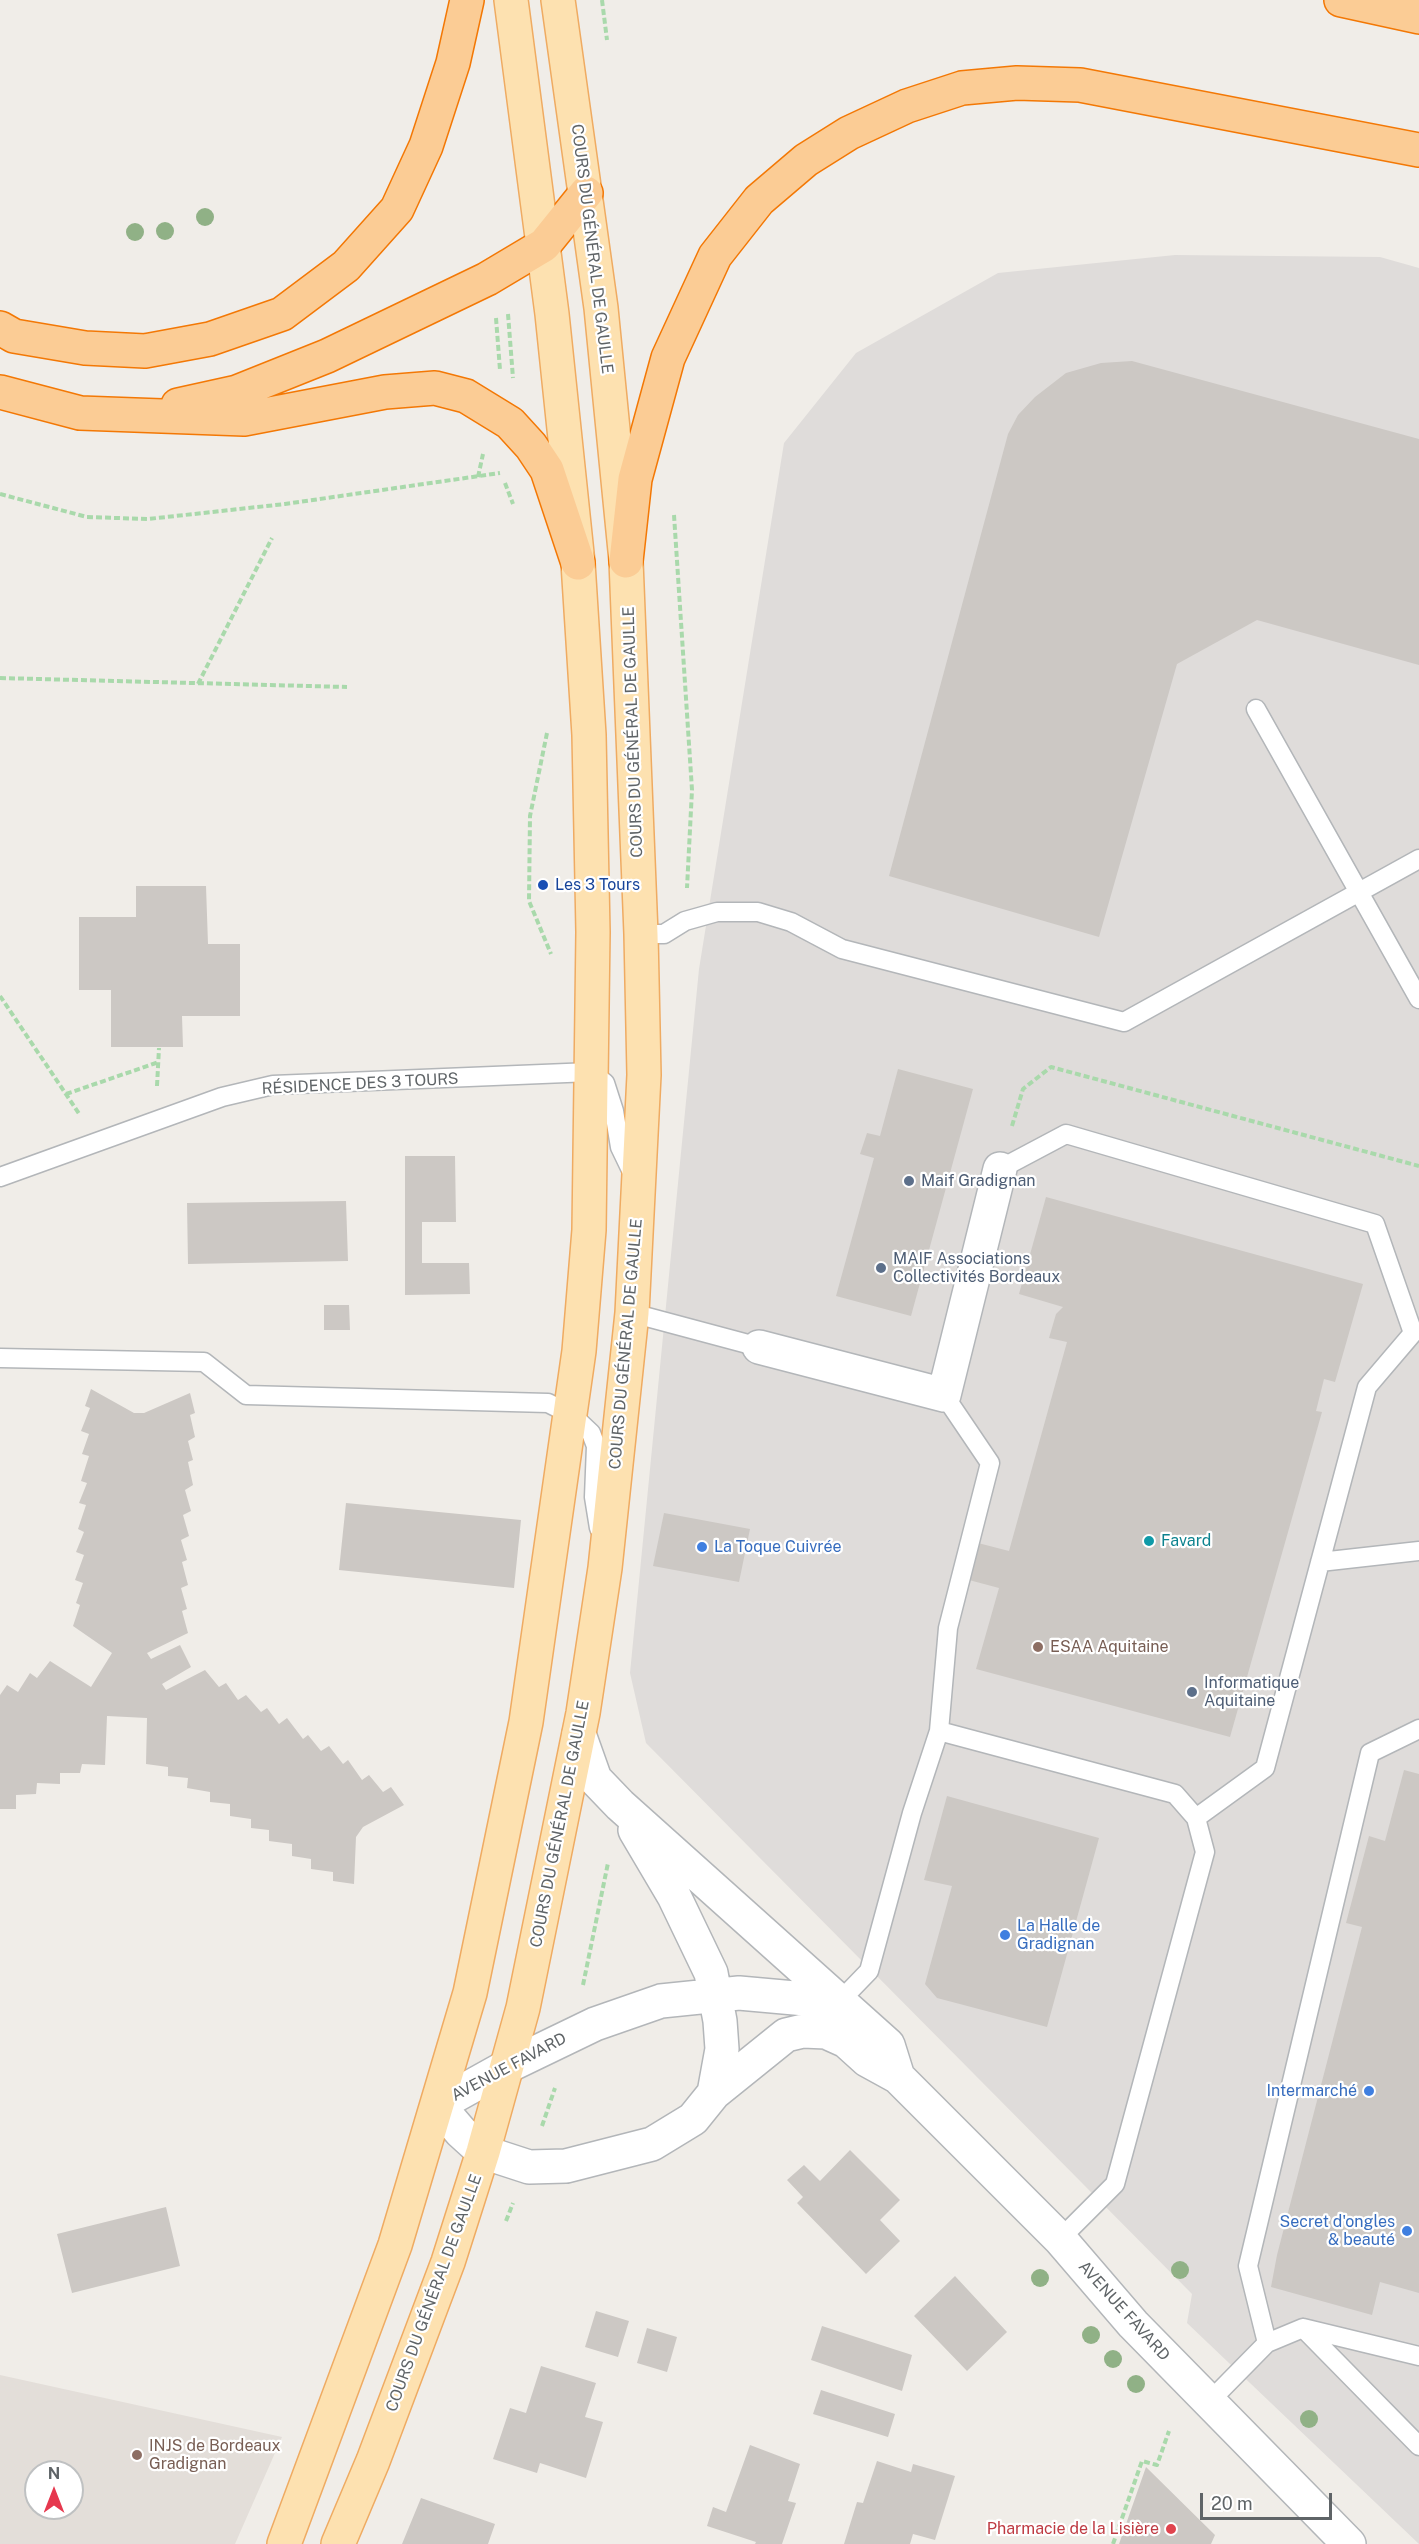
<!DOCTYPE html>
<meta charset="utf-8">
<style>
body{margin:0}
#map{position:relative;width:1419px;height:2544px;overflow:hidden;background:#f0ede8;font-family:"Public Sans",sans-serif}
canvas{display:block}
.north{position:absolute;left:24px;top:2460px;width:60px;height:60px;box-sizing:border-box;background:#fff;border:2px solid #bfc1c2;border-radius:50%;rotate:0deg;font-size:16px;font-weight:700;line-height:24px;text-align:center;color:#5f6467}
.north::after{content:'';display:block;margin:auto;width:21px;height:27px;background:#e6384e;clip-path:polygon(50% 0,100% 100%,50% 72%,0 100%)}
.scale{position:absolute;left:1200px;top:2493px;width:132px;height:27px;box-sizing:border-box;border:3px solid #5f6467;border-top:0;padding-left:8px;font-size:18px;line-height:21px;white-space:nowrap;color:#5f6467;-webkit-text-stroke:4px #fff;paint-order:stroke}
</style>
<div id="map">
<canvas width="1419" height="2544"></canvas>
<div class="north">N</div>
<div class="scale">20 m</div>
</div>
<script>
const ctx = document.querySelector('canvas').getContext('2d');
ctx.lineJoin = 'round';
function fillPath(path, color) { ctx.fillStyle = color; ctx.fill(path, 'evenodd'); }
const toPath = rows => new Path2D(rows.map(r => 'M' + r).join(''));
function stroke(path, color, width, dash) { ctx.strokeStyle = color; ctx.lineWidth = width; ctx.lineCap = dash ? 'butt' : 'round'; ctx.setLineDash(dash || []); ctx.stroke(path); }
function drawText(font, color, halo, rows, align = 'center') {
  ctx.font = font + ' "Public Sans",sans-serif'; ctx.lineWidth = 4.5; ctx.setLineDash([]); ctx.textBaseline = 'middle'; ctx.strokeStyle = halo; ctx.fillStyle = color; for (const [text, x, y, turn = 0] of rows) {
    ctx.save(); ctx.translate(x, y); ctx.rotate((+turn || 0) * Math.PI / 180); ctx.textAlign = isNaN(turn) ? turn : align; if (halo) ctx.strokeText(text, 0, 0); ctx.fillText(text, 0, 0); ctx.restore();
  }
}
fillPath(toPath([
 [1175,255,1380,257,1419,268,1419,2544,1187,2323,1192,2294,646,1743,630,1673,699,969,784,443,856,353,998,273]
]), '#dfdcda');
fillPath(toPath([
 [0,2375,282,2437,235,2544,0,2544],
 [36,2472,72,2472,72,2508,36,2508]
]), '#e3ded9');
fillPath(toPath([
 [1132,361,1419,439,1419,665,1257,620,1177,664,1099,937,889,876,1008,434,1018,415,1035,397,1066,373,1101,363],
 [136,886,206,886,208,944,240,944,240,1016,182,1016,183,1047,111,1047,111,990,79,990,79,917,136,917],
 [898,1069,973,1089,911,1316,836,1296,874,1158,860,1154,867,1133,880,1136],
 [405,1156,455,1156,456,1222,422,1222,422,1263,469,1263,470,1294,405,1295],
 [1046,1197,1363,1284,1335,1382,1324,1379,1316,1411,1322,1412,1230,1737,976,1669,999,1588,969,1580,978,1543,1009,1551,1067,1342,1049,1338,1056,1314,1063,1307,1019,1294],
 [346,1201,348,1261,188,1264,187,1203],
 [324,1305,349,1305,350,1330,324,1330],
 [91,1389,134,1413,144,1413,190,1393,195,1413,190,1415,195,1437,188,1441,193,1460,188,1462,193,1485,185,1490,191,1511,183,1515,189,1536,181,1540,187,1560,182,1562,188,1585,181,1588,187,1609,182,1611,188,1633,147,1653,151,1659,180,1645,191,1667,162,1684,166,1690,205,1670,219,1687,226,1683,238,1700,246,1695,261,1712,267,1708,279,1724,287,1718,303,1739,308,1735,321,1751,329,1746,343,1764,348,1760,362,1780,369,1775,383,1792,391,1787,404,1805,363,1827,356,1837,354,1884,333,1881,333,1872,311,1869,311,1859,292,1856,292,1844,269,1841,269,1830,251,1828,251,1819,230,1816,230,1804,210,1802,210,1792,187,1788,188,1778,168,1776,168,1767,146,1764,147,1718,107,1716,105,1765,82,1764,80,1773,60,1773,60,1784,37,1783,36,1794,16,1795,16,1809,0,1809,0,1695,7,1685,18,1692,30,1673,37,1678,50,1661,91,1687,112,1653,73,1626,80,1605,76,1603,83,1583,75,1580,84,1555,76,1552,84,1532,78,1529,86,1505,79,1503,87,1483,81,1481,89,1456,82,1454,89,1434,81,1431,90,1408,85,1406],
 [346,1503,521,1520,514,1588,339,1570],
 [664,1513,750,1529,739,1582,653,1566],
 [1404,1770,1419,1774,1419,2293,1380,2282,1372,2315,1271,2287,1277,2255,1362,1927,1346,1923,1369,1836,1385,1841],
 [947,1796,1099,1838,1047,2027,937,1998,925,1984,952,1886,924,1880],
 [850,2150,900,2200,880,2220,900,2241,866,2274,797,2203,803,2197,787,2180,804,2165,820,2181],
 [166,2207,180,2266,72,2293,57,2234],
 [955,2276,1007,2332,967,2371,914,2316],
 [596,2311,629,2321,618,2357,585,2347],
 [822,2326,912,2355,902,2391,811,2360],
 [647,2328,677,2337,667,2372,637,2363],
 [541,2366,596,2383,585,2417,603,2422,586,2478,540,2463,537,2473,493,2459,510,2408,526,2413],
 [821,2390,895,2414,888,2437,813,2414],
 [750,2445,800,2464,788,2501,796,2503,782,2544,755,2544,756,2542,707,2526,713,2507,726,2512],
 [877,2461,911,2472,913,2464,955,2476,935,2540,913,2534,910,2544,844,2544,857,2502,863,2503],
 [1146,2467,1215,2535,1211,2544,1119,2544],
 [421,2498,495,2524,488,2544,402,2544]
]), '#ccc8c4');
const service = toPath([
 [1256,709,1419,999],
 [641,934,664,934,685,921,717,912,758,912,791,922,842,949,1124,1022,1419,859],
 [1000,1169,1066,1134,1375,1224,1413,1333,1367,1387,1265,1768,1196,1818],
 [0,1177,222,1097,273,1085,591,1072,605,1083,614,1111,620,1147,633,1174],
 [632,1313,759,1347],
 [0,1358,204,1362,246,1395,548,1403,572,1415,591,1433,596,1446,594,1497,599,1528],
 [1320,1562,1419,1551],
 [939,1731,948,1628,990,1463,944,1395],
 [839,2002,869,1971,912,1813,939,1731,1175,1794,1196,1818,1205,1852,1115,2184,1060,2239],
 [1303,2328,1419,2446],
 [1267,2343,1248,2266,1370,1753,1419,1729],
 [1208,2403,1267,2343,1303,2328,1419,2356]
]);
const minor = toPath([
 [759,1347,944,1395,1000,1169]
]);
const tertiary = toPath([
 [579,1734,595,1779,620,1805,888,2045,898,2077],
 [635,1830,674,1896,711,1973,720,2021,722,2049,714,2093],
 [839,2002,739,1993,661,2001,595,2024,508,2066,438,2105,461,2132,483,2152,529,2167,566,2166,652,2144,693,2119,714,2093,786,2035,803,2031,826,2032,846,2041,867,2060,898,2077,1060,2239,1133,2324,1349,2544]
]);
const primary = toPath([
 [284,2544,395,2245,470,1993,526,1722,579,1351,589,1230,593,932,589,735,578,563,552,314,511,0],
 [338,2544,373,2461,448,2262,483,2152,523,2008,583,1713,605,1568,632,1313,644,1075,641,934,626,561,601,308,558,0]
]);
const motorway = toPath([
 [1341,0,1419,17],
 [0,328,14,336,85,348,145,351,210,339,282,314,346,266,397,209,426,146,453,63,467,0],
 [0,392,80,413,244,419,385,392,435,388,466,396,510,423,531,446,547,470,578,563],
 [178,405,237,392,327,356,487,279,544,245,586,193],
 [626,561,635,479,668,358,715,256,759,200,806,160,849,133,907,106,962,88,1017,83,1080,85,1419,150]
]);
stroke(service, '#b3b6b9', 21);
stroke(minor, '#b3b6b9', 36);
stroke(tertiary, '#b3b6b9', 36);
stroke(primary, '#efab62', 36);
stroke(motorway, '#f37805', 36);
stroke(toPath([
 [602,0,607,40],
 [508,314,513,378],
 [496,318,500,370],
 [478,477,483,454],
 [505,483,513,504],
 [0,494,87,517,148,519,285,504,500,473],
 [674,515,692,790,687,888],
 [0,678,347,687],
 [198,684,272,538],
 [547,733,530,816,529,901,551,954],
 [0,996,80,1115],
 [157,1086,159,1048],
 [66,1094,159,1062],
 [1012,1126,1023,1089,1051,1067,1419,1166],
 [583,1985,608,1863],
 [542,2126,555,2088],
 [506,2221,513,2203],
 [1113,2544,1142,2461,1157,2465,1169,2431]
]), '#a9d9ab', 4, [6, 3]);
stroke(service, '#fff', 18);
stroke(minor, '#fff', 33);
stroke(tertiary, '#fff', 33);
stroke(primary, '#fde1b0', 33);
stroke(motorway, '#fbcc95', 33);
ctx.fillStyle = '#90b186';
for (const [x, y] of [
 [205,217],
 [165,231],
 [135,232],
 [1180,2270],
 [1040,2278],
 [1091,2335],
 [1113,2359],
 [1136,2384],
 [1309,2419]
]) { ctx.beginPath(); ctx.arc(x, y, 9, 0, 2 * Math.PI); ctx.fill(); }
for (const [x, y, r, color] of [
 [543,885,6,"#1a4fb4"],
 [909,1181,6,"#5c6f8a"],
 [881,1268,6,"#5c6f8a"],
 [1149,1541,6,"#0f9aa8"],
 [702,1547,6,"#3f7fe0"],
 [1038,1647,6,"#8d6e63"],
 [1192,1692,6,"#5c6f8a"],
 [1005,1935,6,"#3f7fe0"],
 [1369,2091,6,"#3f7fe0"],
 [1407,2231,6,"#3f7fe0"],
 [137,2455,6,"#8d6e63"],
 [1171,2529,6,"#e0444e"]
]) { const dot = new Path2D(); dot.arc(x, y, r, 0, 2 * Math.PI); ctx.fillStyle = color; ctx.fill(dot); stroke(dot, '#fff', 2); }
drawText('16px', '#5f6467', '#fff', [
 ["COURS DU GÉNÉRAL DE GAULLE",592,249,83],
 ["COURS DU GÉNÉRAL DE GAULLE",633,732,-92],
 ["RÉSIDENCE DES 3 TOURS",360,1084,-3],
 ["COURS DU GÉNÉRAL DE GAULLE",626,1344,-85],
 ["COURS DU GÉNÉRAL DE GAULLE",560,1824,-79],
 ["AVENUE FAVARD",509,2067,-28],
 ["COURS DU GÉNÉRAL DE GAULLE",434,2293,-70],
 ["AVENUE FAVARD",1124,2311,48]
]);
drawText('16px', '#164399', '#fff', [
 ["Les 3 Tours",555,885]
], 'left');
drawText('16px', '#4e5e75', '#fff', [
 ["Maif Gradignan",921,1181],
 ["MAIF Associations",893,1259],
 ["Collectivités Bordeaux",893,1277],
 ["Informatique",1204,1683],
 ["Aquitaine",1204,1701]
], 'left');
drawText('16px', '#0d838f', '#fff', [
 ["Favard",1161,1541]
], 'left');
drawText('16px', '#366cbe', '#fff', [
 ["La Toque Cuivrée",714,1547],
 ["La Halle de",1017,1926],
 ["Gradignan",1017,1944],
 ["Intermarché",1357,2091,"right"],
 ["Secret d'ongles",1395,2222,"right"],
 ["& beauté",1395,2240,"right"]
], 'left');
drawText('16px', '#785e54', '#fff', [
 ["ESAA Aquitaine",1050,1647],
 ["INJS de Bordeaux",149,2446],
 ["Gradignan",149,2464]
], 'left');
drawText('16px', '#be3a42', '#fff', [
 ["Pharmacie de la Lisière",1159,2529]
], 'right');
</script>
